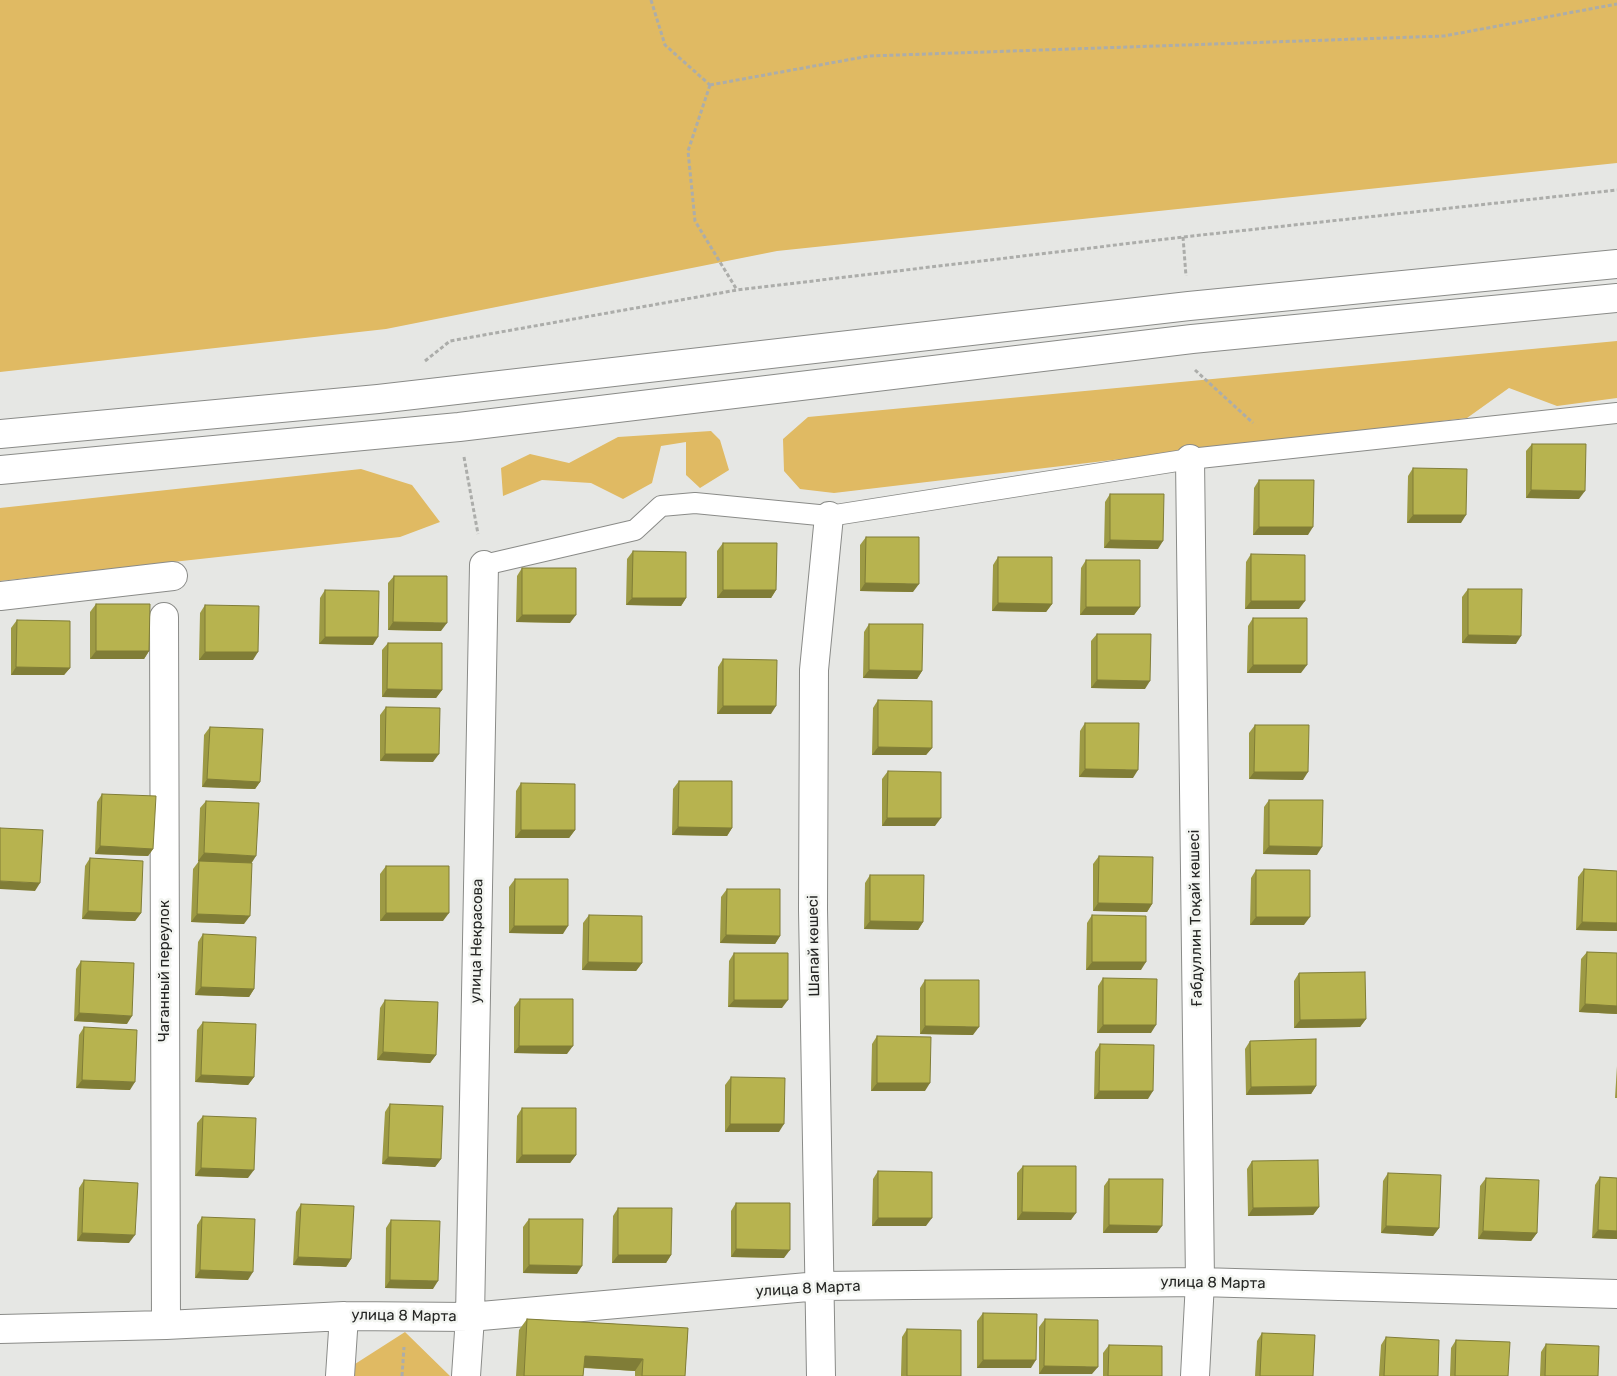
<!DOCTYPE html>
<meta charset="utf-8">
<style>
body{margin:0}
canvas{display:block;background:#e6e7e4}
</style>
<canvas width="1617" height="1376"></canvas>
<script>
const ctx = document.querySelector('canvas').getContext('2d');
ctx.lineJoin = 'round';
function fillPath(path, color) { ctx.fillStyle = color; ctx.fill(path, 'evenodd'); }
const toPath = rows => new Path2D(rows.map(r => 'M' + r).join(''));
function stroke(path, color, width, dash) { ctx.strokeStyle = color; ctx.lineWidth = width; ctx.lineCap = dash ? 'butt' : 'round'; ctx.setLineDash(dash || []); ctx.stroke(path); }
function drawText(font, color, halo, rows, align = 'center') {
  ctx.font = font + ' Rubik,sans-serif'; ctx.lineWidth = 5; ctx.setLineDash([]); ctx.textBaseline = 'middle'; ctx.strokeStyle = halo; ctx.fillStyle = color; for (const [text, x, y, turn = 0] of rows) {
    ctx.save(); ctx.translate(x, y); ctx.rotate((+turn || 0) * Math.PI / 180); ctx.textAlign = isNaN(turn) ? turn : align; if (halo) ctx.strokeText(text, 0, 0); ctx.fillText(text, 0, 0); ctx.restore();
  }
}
fillPath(toPath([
 [0,0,1617,0,1617,163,777,251,386,329,0,372],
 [1617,341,1617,398,1557,406,1509,388,1467,418,834,493,800,489,784,471,783,439,808,417],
 [711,431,720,440,729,470,700,488,686,475,686,442,661,446,652,483,623,499,591,483,542,480,503,496,501,468,530,454,569,463,618,437],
 [361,469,412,485,440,522,400,537,0,581,0,508],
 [405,1332,450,1376,354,1376,355,1364]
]), '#e0ba63');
const service = toPath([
 [484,565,635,530,661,506,695,503,829,516,1190,459,1617,413]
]);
const minor = toPath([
 [1190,459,1200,1282,1195,1376],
 [0,596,173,576],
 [164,617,166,1325],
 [0,1329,166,1325,344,1316,470,1317,819,1286,1200,1282,1617,1294],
 [340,1376,344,1316],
 [466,1376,470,1317,484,565],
 [821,1376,813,909,814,670,829,516]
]);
const primary = toPath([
 [0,434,378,399,1189,306,1617,264],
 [0,470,459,427,1192,339,1617,298]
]);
stroke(service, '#8a8b88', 22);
stroke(minor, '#8a8b88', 30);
stroke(primary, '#8a8b88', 30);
stroke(toPath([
 [651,0,665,45,710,85],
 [710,85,869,56,1444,36,1617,4],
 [710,85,688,151,695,221,737,290],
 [1183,237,1186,276],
 [425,361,450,341,737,290,1183,237,1617,190],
 [1195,370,1253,423],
 [464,457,478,534],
 [402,1376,404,1347]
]), '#acadaa', 3, [4, 2.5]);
stroke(service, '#fff', 20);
stroke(minor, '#fff', 28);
stroke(primary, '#fff', 28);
fillPath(toPath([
 [1532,444,1579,499,1526,498,1526,451],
 [1413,468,1461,523,1407,523,1408,476],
 [1259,480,1308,535,1253,535,1254,488],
 [1110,494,1158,549,1104,548,1105,502],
 [866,537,913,592,860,591,860,545],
 [723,543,776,590,771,598,717,598,717,551],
 [633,551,686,598,681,606,626,605,627,559],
 [1251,554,1299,609,1245,609,1246,562],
 [998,557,1052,604,1046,612,992,611,993,565],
 [1086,560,1140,607,1134,615,1080,615,1081,568],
 [522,568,570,623,516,622,517,576],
 [394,576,441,631,388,630,388,583],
 [1468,589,1516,644,1462,643,1462,597],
 [325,590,373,645,319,644,320,598],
 [96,604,149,651,144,659,90,659,90,612],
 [205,605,253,660,199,660,200,613],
 [1253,618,1301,673,1247,673,1248,626],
 [17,620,70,668,64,675,11,675,11,628],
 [869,624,922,671,917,679,863,678,864,632],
 [1097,634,1145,689,1091,688,1091,641],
 [388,643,442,690,436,698,382,697,382,650],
 [723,659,771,714,717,714,718,667],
 [878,700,932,748,926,755,872,755,873,708],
 [386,707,433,762,380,761,380,715],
 [1085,723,1133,778,1079,777,1080,731],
 [1255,725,1303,780,1249,779,1249,733],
 [210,727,260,782,255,789,202,787,204,735],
 [888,771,935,826,882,826,882,779],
 [679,781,732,828,727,836,672,835,673,789],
 [521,783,575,830,569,838,515,838,516,791],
 [102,794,153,849,148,856,95,854,97,802],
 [1269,800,1317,855,1263,854,1264,807],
 [206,801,251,863,244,924,191,922,193,869,199,861,211,862,198,861,200,808],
 [1099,856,1152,904,1147,912,1093,911,1093,864],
 [90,858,141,913,135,921,82,919,85,866],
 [386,866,443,921,380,921,380,874],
 [1584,869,1617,871,1617,931,1576,930,1578,877],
 [1256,870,1304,925,1250,925,1251,878],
 [870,875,923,922,918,930,864,929,865,883],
 [515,879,563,934,509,933,509,887],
 [727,889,780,936,775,944,720,943,721,897],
 [589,915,642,963,636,971,582,970,583,923],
 [1092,915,1141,970,1086,970,1087,923],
 [203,934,254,989,249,997,195,995,198,942],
 [1587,952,1617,953,1617,1014,1579,1012,1581,959],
 [734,953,782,1008,728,1007,729,961],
 [81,961,127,1024,74,1021,76,969],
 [1299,973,1366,1019,1360,1027,1294,1028,1294,981],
 [1103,978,1151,1033,1097,1033,1098,986],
 [925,980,973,1035,920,1034,920,988],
 [520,999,567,1054,514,1053,514,1007],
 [385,1000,436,1055,430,1063,377,1060,380,1008],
 [203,1022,254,1077,248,1085,195,1082,197,1030],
 [84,1027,130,1090,76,1088,79,1035],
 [877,1036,925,1091,871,1091,872,1044],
 [1250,1041,1316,1086,1311,1094,1246,1095,1245,1049],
 [1100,1044,1148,1099,1094,1099,1095,1052],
 [1617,1066,1617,1098,1615,1098],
 [731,1077,779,1132,725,1132,725,1085],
 [390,1104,441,1159,435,1167,382,1164,385,1112],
 [522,1108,576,1155,570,1163,516,1163,517,1116],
 [203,1116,248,1178,195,1176,197,1123],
 [1252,1161,1319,1207,1313,1215,1248,1216,1247,1169],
 [1023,1166,1071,1220,1017,1220,1017,1173],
 [878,1171,926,1226,872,1226,873,1179],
 [1388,1173,1439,1228,1433,1236,1381,1233,1383,1181],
 [1600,1177,1617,1178,1617,1239,1592,1238,1595,1185],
 [1486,1178,1537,1233,1531,1241,1478,1239,1480,1186],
 [1109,1179,1157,1233,1103,1233,1104,1186],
 [84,1180,129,1243,77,1241,79,1188],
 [736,1203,784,1258,731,1257,731,1211],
 [301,1204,351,1259,346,1267,293,1265,296,1212],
 [618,1208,671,1255,666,1263,612,1263,613,1216],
 [202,1217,248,1280,195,1278,197,1225],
 [529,1219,577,1274,523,1273,523,1227],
 [391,1220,433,1289,385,1288,386,1228],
 [983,1313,1031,1368,977,1368,977,1321],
 [527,1319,688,1328,685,1376,635,1376,635,1371,584,1368,583,1376,516,1376,519,1330],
 [1045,1319,1092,1374,1039,1374,1039,1327],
 [907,1329,961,1376,901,1376,902,1337],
 [1262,1333,1313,1376,1255,1376,1257,1341],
 [1386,1337,1438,1376,1379,1376,1381,1345],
 [1456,1340,1508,1376,1450,1376,1451,1348],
 [1546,1344,1598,1376,1540,1376,1541,1352],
 [1109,1345,1162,1376,1103,1376,1103,1353]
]), '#9d9a44');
fillPath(toPath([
 [1531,490,1585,491,1579,499,1526,498],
 [1413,515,1466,515,1461,523,1407,523],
 [1259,527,1313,527,1308,535,1253,535],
 [1110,540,1163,541,1158,549,1104,548],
 [865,583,919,584,913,592,860,591],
 [723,590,776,590,771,598,717,598],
 [632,598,686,598,681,606,626,605],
 [1251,601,1305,601,1299,609,1245,609],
 [998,603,1052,604,1046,612,992,611],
 [1086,607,1140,607,1134,615,1080,615],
 [522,615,576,615,570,623,516,622],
 [393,622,447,623,441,631,388,630],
 [1468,635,1521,636,1516,644,1462,643],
 [325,637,378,637,373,645,319,644],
 [96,651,149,651,144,659,90,659],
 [205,652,258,652,253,660,199,660],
 [1253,665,1307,665,1301,673,1247,673],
 [16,667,70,668,64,675,11,675],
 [869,670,922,671,917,679,863,678],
 [1097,680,1150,681,1145,689,1091,688],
 [387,689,442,690,436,698,382,697],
 [723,706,776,706,771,714,717,714],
 [878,747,932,748,926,755,872,755],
 [385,754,439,754,433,762,380,761],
 [1085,769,1138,770,1133,778,1079,777],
 [1254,772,1308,772,1303,780,1249,779],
 [207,779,260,782,255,789,202,787],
 [887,818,941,818,935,826,882,826],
 [678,827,732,828,727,836,672,835],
 [521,830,575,830,569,838,515,838],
 [100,846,153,849,148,856,95,854],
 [1269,846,1322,847,1317,855,1263,854],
 [204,853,256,856,251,864,198,861],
 [0,881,40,883,35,891,0,889],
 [1098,903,1152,904,1147,912,1093,911],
 [88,911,141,913,135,921,82,919],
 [386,913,449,913,443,921,380,921],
 [197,914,250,916,244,924,191,922],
 [1256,917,1310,917,1304,925,1250,925],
 [870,921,923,922,918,930,864,929],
 [1582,922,1617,923,1617,931,1576,930],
 [514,926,568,926,563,934,509,933],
 [726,935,780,936,775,944,720,943],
 [588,962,642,963,636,971,582,970],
 [1092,962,1146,962,1141,970,1086,970],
 [201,987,254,989,249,997,195,995],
 [734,1000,788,1000,782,1008,728,1007],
 [1585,1004,1617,1006,1617,1014,1579,1012],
 [79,1013,132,1016,127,1024,74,1021],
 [1366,1019,1360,1027,1294,1028,1300,1020],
 [1103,1025,1156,1025,1151,1033,1097,1033],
 [925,1026,979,1027,973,1035,920,1034],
 [519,1046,573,1046,567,1054,514,1053],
 [383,1052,436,1055,430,1063,377,1060],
 [201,1075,254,1077,248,1085,195,1082],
 [82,1080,135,1082,130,1090,76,1088],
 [877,1083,930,1083,925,1091,871,1091],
 [1316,1086,1311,1094,1246,1095,1251,1087],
 [1099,1091,1153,1091,1148,1099,1094,1099],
 [730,1124,784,1124,779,1132,725,1132],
 [522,1155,576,1155,570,1163,516,1163],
 [388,1157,441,1159,435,1167,382,1164],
 [201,1168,254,1170,248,1178,195,1176],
 [1319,1207,1313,1215,1248,1216,1253,1208],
 [1022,1212,1076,1213,1071,1220,1017,1220],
 [878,1218,932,1218,926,1226,872,1226],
 [1109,1225,1162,1226,1157,1233,1103,1233],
 [1386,1226,1439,1228,1433,1236,1381,1233],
 [1598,1230,1617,1231,1617,1239,1592,1238],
 [1483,1231,1537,1233,1531,1241,1478,1239],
 [82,1233,135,1235,129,1243,77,1241],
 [736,1249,790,1250,784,1258,731,1257],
 [618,1255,671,1255,666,1263,612,1263],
 [298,1257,351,1259,346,1267,293,1265],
 [529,1265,582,1266,577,1274,523,1273],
 [200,1270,253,1272,248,1280,195,1278],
 [390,1280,438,1281,433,1289,385,1288],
 [585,1356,643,1359,635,1371,576,1367],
 [983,1360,1036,1360,1031,1368,977,1368],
 [1044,1366,1098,1367,1092,1374,1039,1374]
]), '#807d37');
const building = toPath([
 [1532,444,1586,444,1585,491,1531,490,1532,444],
 [1413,468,1467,469,1466,515,1413,515,1413,468],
 [1259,480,1314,480,1313,527,1259,527,1259,480],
 [1110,494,1164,494,1163,541,1110,540,1110,494],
 [866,537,919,537,919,584,865,583,866,537],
 [723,543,777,543,776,590,723,590,723,543],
 [633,551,686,552,686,598,632,598,633,551],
 [1251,554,1305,555,1305,601,1251,601,1251,554],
 [998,557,1052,557,1052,604,998,603,998,557],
 [1086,560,1140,560,1140,607,1086,607,1086,560],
 [522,568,576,568,576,615,522,615,522,568],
 [394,576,447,576,447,623,393,622,394,576],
 [1468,589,1522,589,1521,636,1468,635,1468,589],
 [325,590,379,591,378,637,325,637,325,590],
 [96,604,150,604,149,651,96,651,96,604],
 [205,605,259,606,258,652,205,652,205,605],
 [1253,618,1307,618,1307,665,1253,665,1253,618],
 [17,620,70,621,70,668,16,667,17,620],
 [869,624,923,624,922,671,869,670,869,624],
 [1097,634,1151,634,1150,681,1097,680,1097,634],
 [388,643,442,643,442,690,387,689,388,643],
 [723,659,777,660,776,706,723,706,723,659],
 [878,700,932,701,932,748,878,747,878,700],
 [386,707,440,708,439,754,385,754,386,707],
 [1085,723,1139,723,1138,770,1085,769,1085,723],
 [1255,725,1309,725,1308,772,1254,772,1255,725],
 [210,727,263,729,260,782,207,779,210,727],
 [888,771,941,772,941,818,887,818,888,771],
 [679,781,732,781,732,828,678,827,679,781],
 [521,783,575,784,575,830,521,830,521,783],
 [102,794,156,796,153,849,100,846,102,794],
 [1269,800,1323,800,1322,847,1269,846,1269,800],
 [206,801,259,803,256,856,204,853,206,801],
 [0,828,43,830,40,883,0,881,0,828],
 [1099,856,1153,857,1152,904,1098,903,1099,856],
 [90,858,143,861,141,913,88,911,90,858],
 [199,861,252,863,250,916,197,914,199,861],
 [386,866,449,866,449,913,386,913,386,866],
 [1584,869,1617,871,1617,923,1582,922,1584,869],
 [1256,870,1310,870,1310,917,1256,917,1256,870],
 [870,875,924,875,923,922,870,921,870,875],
 [515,879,568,879,568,926,514,926,515,879],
 [727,889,780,889,780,936,726,935,727,889],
 [589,915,642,916,642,963,588,962,589,915],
 [1092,915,1146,916,1146,962,1092,962,1092,915],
 [203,934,256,937,254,989,201,987,203,934],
 [1587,952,1617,953,1617,1006,1585,1004,1587,952],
 [734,953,788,953,788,1000,734,1000,734,953],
 [81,961,134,963,132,1016,79,1013,81,961],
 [1365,972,1366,1019,1300,1020,1299,973,1365,972],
 [1103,978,1157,979,1156,1025,1103,1025,1103,978],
 [925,980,979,980,979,1027,925,1026,925,980],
 [520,999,573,999,573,1046,519,1046,520,999],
 [385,1000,438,1002,436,1055,383,1052,385,1000],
 [203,1022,256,1024,254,1077,201,1075,203,1022],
 [84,1027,137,1030,135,1082,82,1080,84,1027],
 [877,1036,931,1037,930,1083,877,1083,877,1036],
 [1316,1039,1316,1086,1251,1087,1250,1041,1316,1039],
 [1100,1044,1154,1045,1153,1091,1099,1091,1100,1044],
 [731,1077,785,1078,784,1124,730,1124,731,1077],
 [390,1104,443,1106,441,1159,388,1157,390,1104],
 [522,1108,576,1108,576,1155,522,1155,522,1108],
 [203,1116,256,1118,254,1170,201,1168,203,1116],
 [1318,1160,1319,1207,1253,1208,1252,1161,1318,1160],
 [1023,1166,1076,1166,1076,1213,1022,1212,1023,1166],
 [878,1171,932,1172,932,1218,878,1218,878,1171],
 [1388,1173,1441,1175,1439,1228,1386,1226,1388,1173],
 [1600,1177,1617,1178,1617,1231,1598,1230,1600,1177],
 [1486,1178,1539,1180,1537,1233,1483,1231,1486,1178],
 [1109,1179,1163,1179,1162,1226,1109,1225,1109,1179],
 [84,1180,138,1183,135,1235,82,1233,84,1180],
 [736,1203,790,1203,790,1250,736,1249,736,1203],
 [301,1204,354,1206,351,1259,298,1257,301,1204],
 [618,1208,672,1208,671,1255,618,1255,618,1208],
 [202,1217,255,1219,253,1272,200,1270,202,1217],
 [529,1219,583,1219,582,1266,529,1265,529,1219],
 [391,1220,440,1221,438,1281,390,1280,391,1220],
 [983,1313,1037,1314,1036,1360,983,1360,983,1313],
 [527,1319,688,1328,685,1376,642,1376,643,1359,585,1356,583,1376,524,1376,527,1319],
 [1045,1319,1098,1320,1098,1367,1044,1366,1045,1319],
 [907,1329,961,1330,961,1376,907,1376,907,1329],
 [1262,1333,1315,1335,1313,1376,1260,1376,1262,1333],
 [1386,1337,1439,1340,1438,1376,1384,1376,1386,1337],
 [1456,1340,1510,1342,1508,1376,1455,1376,1456,1340],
 [1546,1344,1599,1346,1598,1376,1545,1376,1546,1344],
 [1109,1345,1162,1346,1162,1376,1108,1376,1109,1345]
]);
fillPath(building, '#b7b34f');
stroke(building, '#807d37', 1);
drawText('15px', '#262725', '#f3f5f1', [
 ["Ғабдуллин Тоқай көшесі",1196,918,-91],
 ["улица Некрасова",477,941,-89],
 ["Шапай көшесі",814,946,-91],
 ["Чаганный переулок",165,971,-90],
 ["улица 8 Марта",1213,1283,1],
 ["улица 8 Марта",808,1289,-3],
 ["улица 8 Марта",404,1316,1]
]);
</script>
